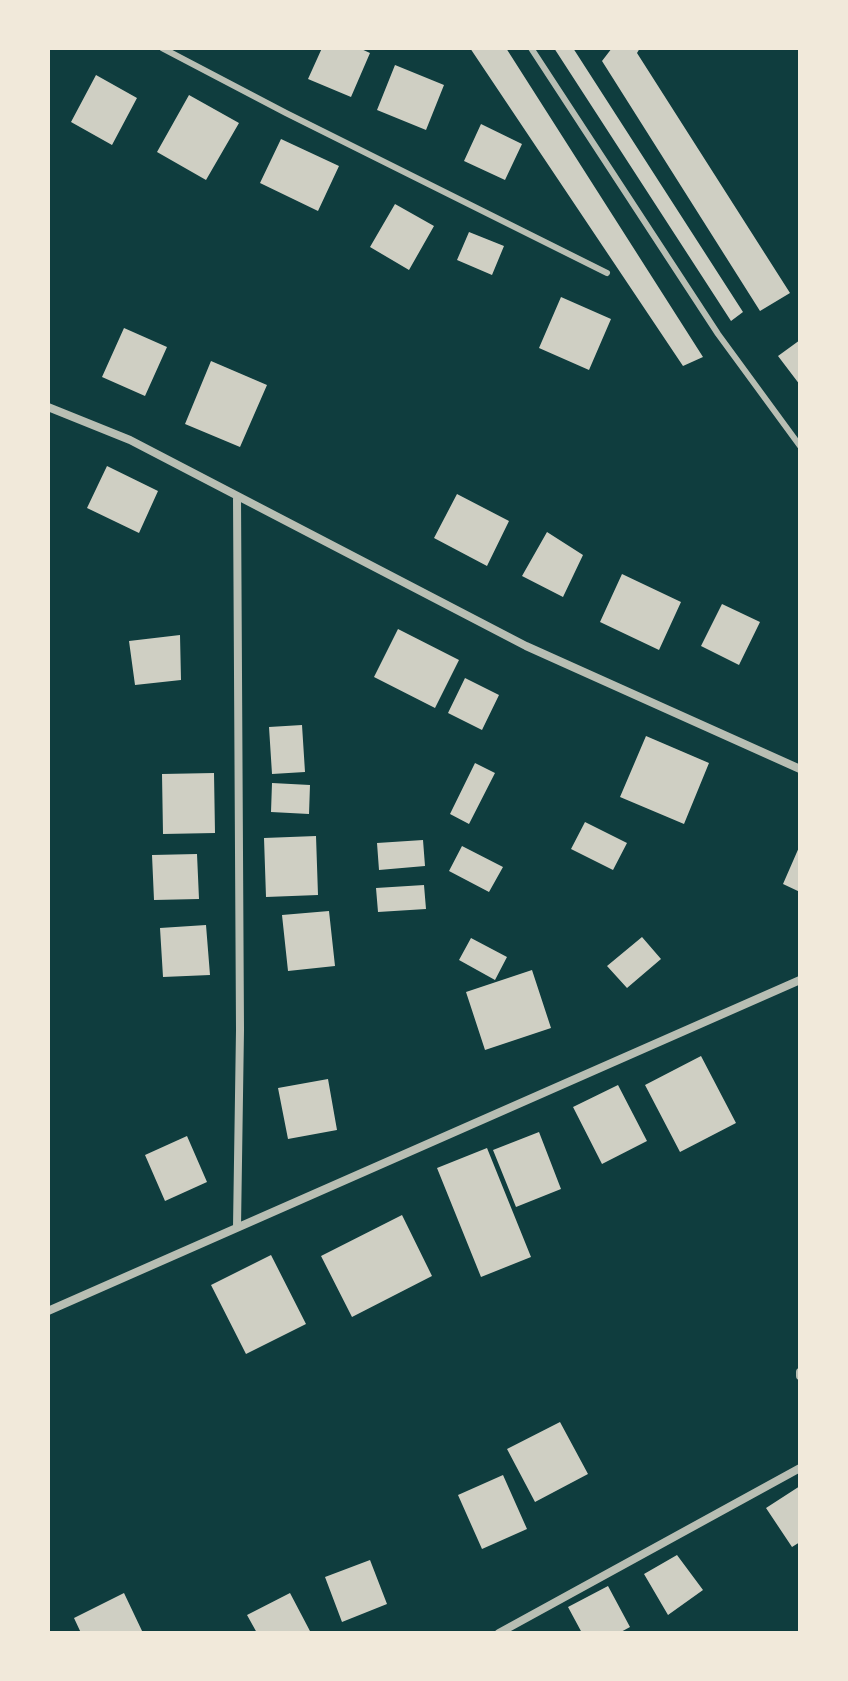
<!DOCTYPE html>
<style>
body{margin:0}
#map{position:relative;width:848px;height:1681px;overflow:hidden;background:#0f3d3e;font-family:Ubuntu,sans-serif}
canvas{display:block}
.frame{position:absolute;inset:0;border:50px solid #f1e9da;pointer-events:none}
</style>
<div id="map">
<canvas width="848" height="1681"></canvas>
<div class="frame"></div>
</div>
<script>
const ctx = document.querySelector('canvas').getContext('2d');
ctx.lineJoin = 'round';
function fillPath(path, color) { ctx.fillStyle = color; ctx.fill(path, 'evenodd'); }
const toPath = rows => new Path2D(rows.map(r => 'M' + r).join(''));
function stroke(path, color, width, dash) { ctx.strokeStyle = color; ctx.lineWidth = width; ctx.lineCap = dash ? 'butt' : 'round'; ctx.setLineDash(dash || []); ctx.stroke(path); }
fillPath(toPath([
 [322,48,359,48,370,53,351,97,308,79],
 [470,48,506,48,703,357,683,366],
 [554,48,573,48,743,312,731,321],
 [612,48,640,48,637,53,790,293,760,311,602,61],
 [395,65,444,85,426,130,377,110],
 [96,75,137,98,112,145,71,122],
 [189,95,239,123,206,180,157,152],
 [481,124,522,144,505,180,464,161],
 [281,139,339,166,318,211,260,183],
 [395,204,434,226,409,270,370,247],
 [469,232,504,246,492,275,457,260],
 [561,297,611,319,589,370,539,348],
 [124,328,167,347,145,396,102,377],
 [800,340,800,385,778,356],
 [211,361,267,385,240,447,185,424],
 [107,466,158,491,139,533,87,508],
 [457,494,509,521,487,566,434,538],
 [547,532,583,555,563,597,522,576],
 [622,574,681,602,659,650,600,622],
 [722,604,760,622,739,665,701,646],
 [398,629,459,660,435,708,374,677],
 [180,635,181,680,135,685,129,641],
 [465,678,499,695,482,730,448,713],
 [302,725,305,772,272,774,269,727],
 [646,736,709,763,684,824,620,797],
 [475,763,495,773,469,824,450,814],
 [214,773,215,833,163,834,162,774],
 [272,783,310,785,309,814,271,812],
 [585,822,627,843,613,870,571,849],
 [316,836,318,895,266,897,264,838],
 [423,840,425,866,379,870,377,843],
 [800,845,800,892,783,884],
 [462,846,503,867,489,892,449,871],
 [197,854,199,899,154,900,152,855],
 [424,885,426,909,378,912,376,888],
 [329,911,335,966,288,971,282,915],
 [206,925,210,975,163,977,160,928],
 [642,937,661,959,627,988,607,966],
 [471,938,507,957,495,980,459,960],
 [532,970,551,1028,485,1050,466,992],
 [701,1056,736,1123,680,1152,645,1085],
 [328,1079,337,1130,288,1139,278,1088],
 [618,1085,647,1141,602,1164,573,1107],
 [539,1132,561,1189,516,1207,493,1150],
 [187,1136,207,1182,165,1201,145,1155],
 [487,1148,531,1257,481,1277,437,1168],
 [402,1215,432,1276,352,1317,321,1256],
 [271,1255,306,1324,246,1354,211,1285],
 [560,1422,588,1474,535,1502,507,1449],
 [503,1475,527,1529,482,1549,458,1495],
 [800,1486,800,1542,792,1547,766,1508],
 [677,1555,703,1590,668,1615,644,1574],
 [370,1560,387,1604,342,1622,325,1577],
 [608,1586,630,1627,619,1633,582,1633,568,1607],
 [124,1593,143,1633,81,1633,74,1618],
 [290,1593,311,1633,257,1633,247,1615]
]), '#cfcfc3');
stroke(toPath([
 [162,48,286,113,607,273],
 [531,48,718,334,800,446]
]), '#b8beb3', 6);
stroke(toPath([
 [48,407,130,440,526,646,800,769],
 [237,1227,240,1030,237,496],
 [48,1311,800,980],
 [800,1372,800,1376],
 [499,1633,800,1468]
]), '#b8beb3', 8);
</script>
